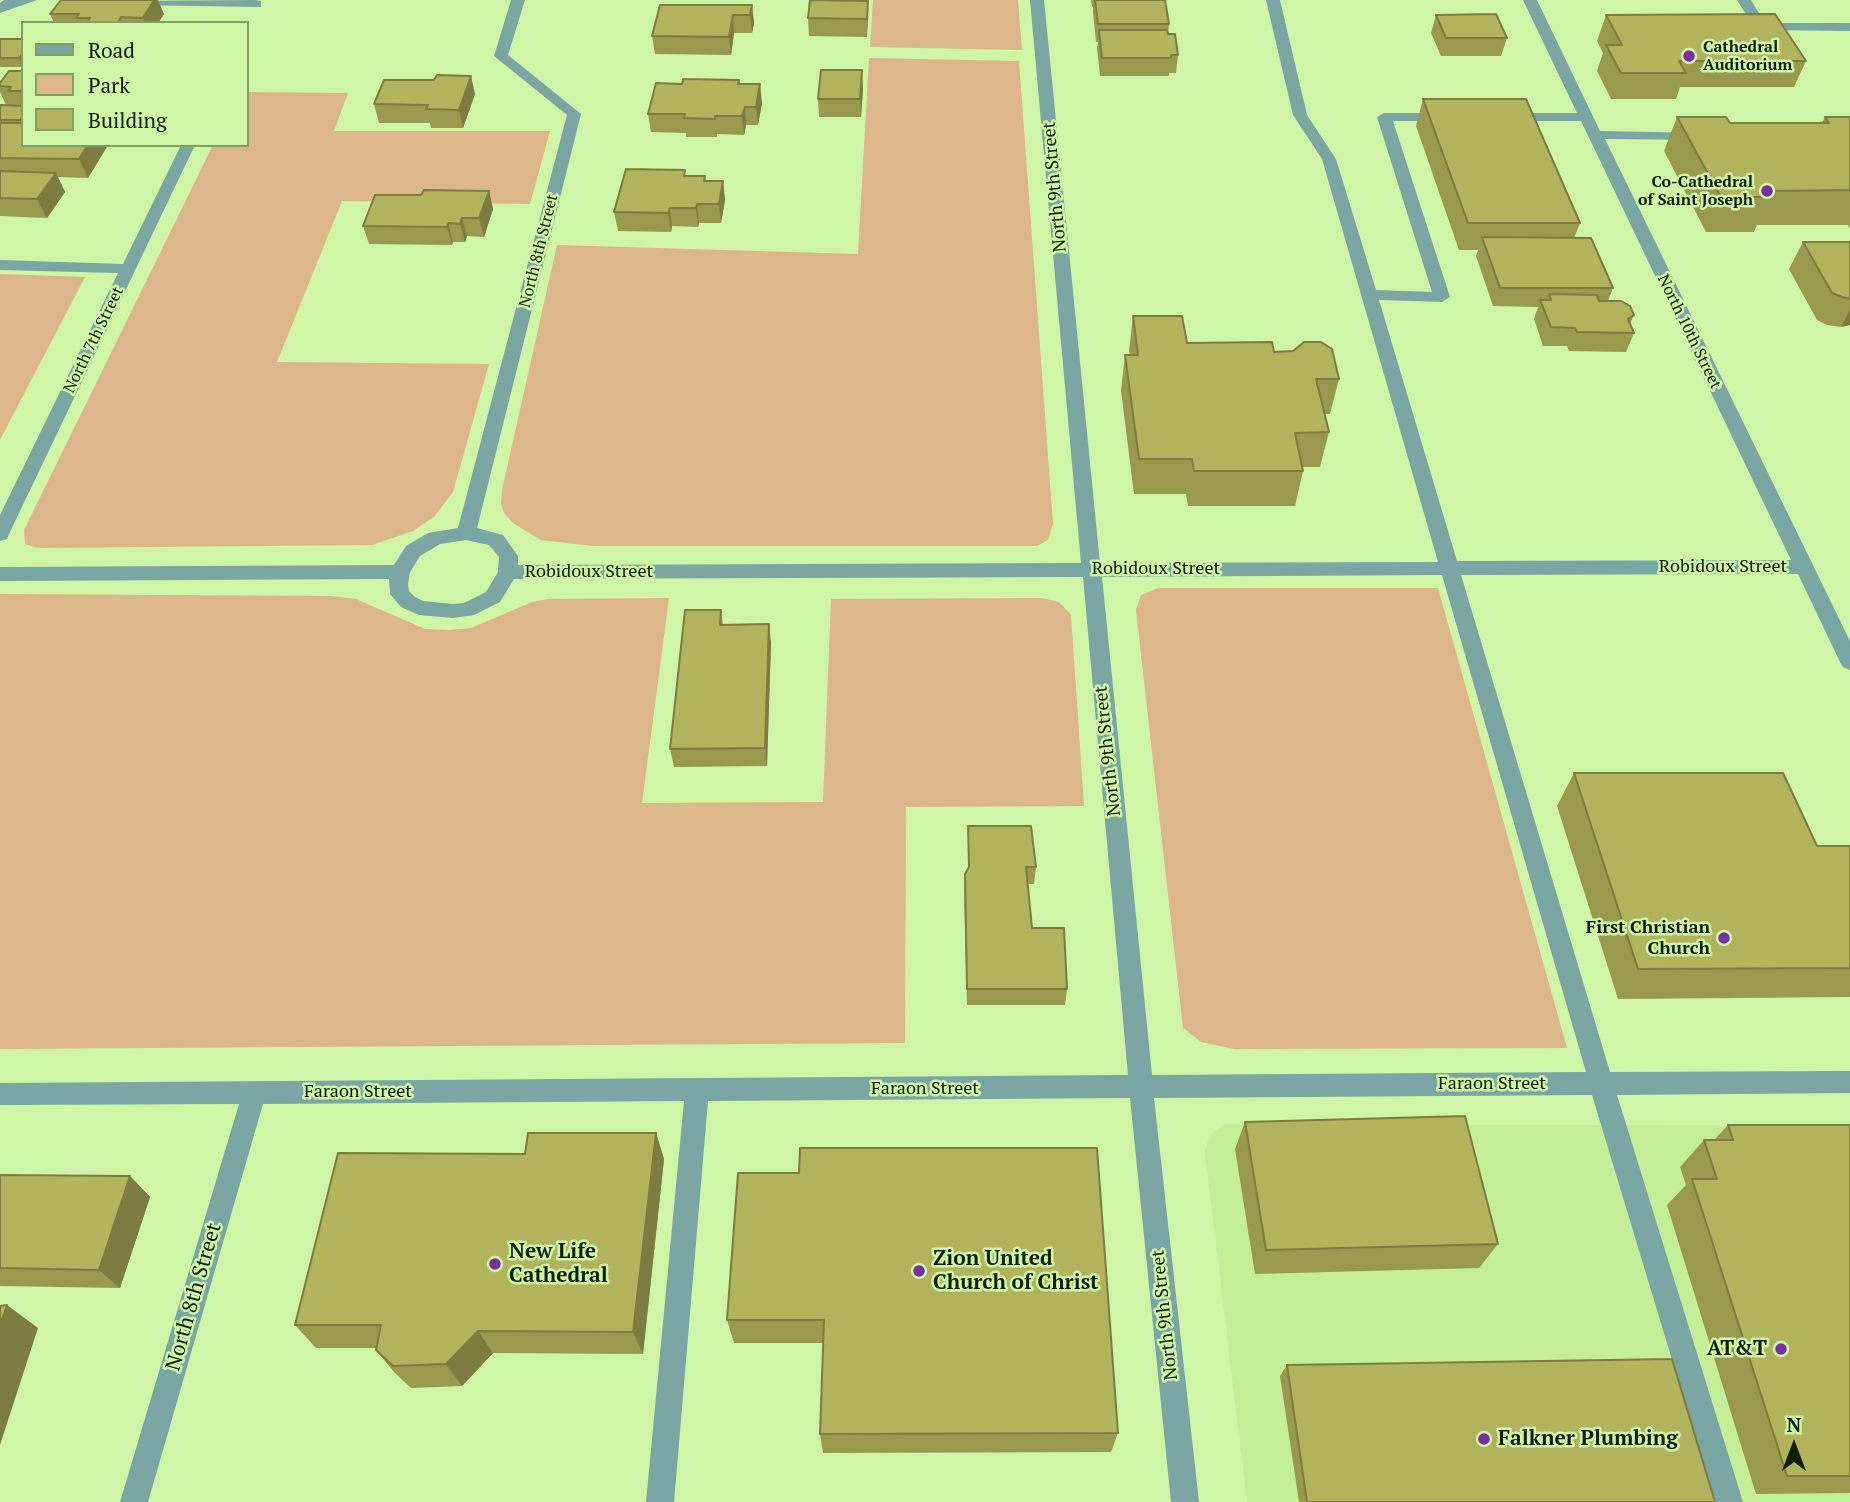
<!DOCTYPE html>
<style>
body{margin:0}
#map{position:relative;width:1850px;height:1502px;overflow:hidden;background:#cff5a7;font-family:"PT Serif",serif}
canvas{display:block}
.legend{position:absolute;left:21px;top:21px;width:228px;height:126px;box-sizing:border-box;background:#cff5a7;border:2px solid #839f65;margin:0;padding:9px 12px;list-style:none;font-size:21px;color:#111e01}
.legend li{display:flex;align-items:center;gap:14px;height:35px}
.legend b{width:35px;border:2px solid #839f65}
.north{position:absolute;left:1759px;top:1411px;width:70px;height:70px;-webkit-text-stroke:5px #cff5a7;paint-order:stroke;rotate:0deg;font-size:19px;font-weight:700;line-height:28px;text-align:center;color:#111e01}
.north::after{content:'';display:block;margin:auto;width:24px;height:32px;background:#111e01;clip-path:polygon(50% 0,100% 100%,50% 72%,0 100%)}
</style>
<div id="map">
<canvas width="1850" height="1502"></canvas>
<ul class="legend">
<li><b style="height:9px;background:#7aa7a3"></b>Road</li>
<li><b style="height:19px;background:#ddb68a"></b>Park</li>
<li><b style="height:19px;background:#b2b35d"></b>Building</li>
</ul>
<div class="north">N</div>
</div>
<script>
const ctx = document.querySelector('canvas').getContext('2d');
ctx.lineJoin = 'round';
function fillPath(path, color) { ctx.fillStyle = color; ctx.fill(path, 'evenodd'); }
const toPath = rows => new Path2D(rows.map(r => 'M' + r).join(''));
function stroke(path, color, width, dash) { ctx.strokeStyle = color; ctx.lineWidth = width; ctx.lineCap = dash ? 'butt' : 'round'; ctx.setLineDash(dash || []); ctx.stroke(path); }
function drawText(font, color, halo, rows, align = 'center') {
  ctx.font = font + ' "PT Serif",serif'; ctx.lineWidth = 5; ctx.setLineDash([]); ctx.textBaseline = 'middle'; ctx.strokeStyle = halo; ctx.fillStyle = color; for (const [text, x, y, turn = 0] of rows) {
    ctx.save(); ctx.translate(x, y); ctx.rotate((+turn || 0) * Math.PI / 180); ctx.textAlign = isNaN(turn) ? turn : align; if (halo) ctx.strokeText(text, 0, 0); ctx.fillText(text, 0, 0); ctx.restore();
  }
}
fillPath(toPath([
 [1225,1124,1850,1126,1850,1502,1247,1502,1205,1152,1209,1136]
]), '#c5ee98');
fillPath(toPath([
 [873,0,1018,0,1022,50,870,47],
 [869,58,1019,61,1053,524,1048,540,1037,546,593,546,541,540,514,524,504,513,501,504,502,490,557,245,858,254],
 [247,92,348,93,334,131,550,131,530,204,342,201,277,362,489,364,453,492,434,517,413,531,372,545,38,548,25,544,24,530,213,145,247,145],
 [0,274,85,277,0,440],
 [1158,588,1438,588,1567,1048,1234,1049,1201,1042,1183,1028,1136,610,1141,595],
 [0,594,331,596,356,599,425,629,449,630,471,628,532,602,548,599,669,598,642,803,823,802,831,599,1041,598,1059,602,1071,615,1084,806,906,807,905,1043,0,1049]
]), '#ddb68a');
fillPath(toPath([
 [4,0,37,0,0,13,0,3,4,0],
 [255,0,261,1,261,7,130,5,123,1,255,0],
 [511,0,525,0,508,55,581,114,477,528,503,535,518,556,518,565,1081,563,1030,0,1044,0,1100,563,1438,562,1322,159,1293,115,1266,0,1280,0,1307,115,1336,159,1376,290,1432,292,1377,117,1384,113,1446,113,1453,117,1446,121,1393,121,1450,297,1442,302,1379,300,1457,561,1791,560,1581,121,1507,121,1500,117,1507,113,1577,113,1523,0,1537,0,1600,131,1703,133,1705,136,1703,139,1698,140,1605,139,1850,641,1850,670,1843,667,1840,662,1798,574,1461,575,1610,1072,1850,1071,1850,1093,1617,1095,1743,1502,1715,1502,1592,1095,1154,1098,1199,1502,1171,1502,1130,1098,708,1101,674,1502,646,1502,684,1101,263,1104,148,1502,120,1502,239,1104,0,1105,0,1083,1128,1075,1083,577,514,579,500,602,474,615,453,618,419,615,401,607,390,594,389,579,0,581,0,567,394,565,406,546,428,533,458,528,567,115,494,56,511,0],
 [466,540,489,545,499,557,498,572,486,592,464,603,453,604,423,601,415,597,409,591,408,584,410,572,420,556,440,544,466,540],
 [1442,575,1586,1072,1152,1075,1102,577,1442,575],
 [1737,0,1751,0,1765,23,1850,23,1850,31,1756,30,1737,0],
 [181,145,195,145,9,534,7,539,0,541,0,515,118,273,0,270,0,260,123,264,181,145]
]), '#7aa7a3');
fillPath(toPath([
 [1091,0,1165,0,1169,24,1168,34,1178,55,1176,73,1169,73,1169,76,1100,76,1097,48,1098,42,1096,42,1093,13,1093,7,1092,7],
 [868,1,867,37,809,36,808,18],
 [752,5,754,23,752,33,734,33,731,55,655,54,652,36],
 [50,14,164,14,158,23,54,23],
 [1436,15,1507,38,1501,56,1441,56,1431,33],
 [1606,15,1806,61,1794,87,1680,87,1676,99,1611,99,1597,71,1603,53,1597,41],
 [0,39,23,39,23,67,0,67],
 [23,71,23,145,108,145,88,178,58,177,65,192,47,218,0,216,0,105,15,106,6,105,0,92,0,83],
 [739,80,740,84,762,103,758,125,746,125,744,135,717,134,717,137,686,137,686,133,651,132,648,114,682,84],
 [863,88,861,117,819,117,818,99],
 [475,94,463,128,431,128,430,123,379,123,374,104],
 [1423,99,1580,223,1574,238,1613,288,1608,301,1634,315,1630,324,1634,333,1626,352,1569,351,1567,346,1543,346,1534,319,1538,307,1493,306,1476,256,1478,250,1459,250,1416,126],
 [1677,117,1730,123,1822,123,1825,117,1850,117,1850,229,1848,225,1757,225,1754,232,1706,232,1664,151],
 [686,176,705,176,706,181,723,181,725,200,721,223,699,223,698,227,672,226,671,232,618,231,614,212],
 [489,191,493,209,484,237,467,236,465,242,453,242,452,245,369,244,363,226,421,195],
 [1803,242,1850,242,1850,325,1841,327,1827,325,1817,320,1789,269],
 [1133,316,1187,343,1274,352,1339,379,1330,414,1324,414,1329,432,1320,467,1302,467,1303,471,1295,506,1188,506,1186,494,1134,494,1121,390,1125,355,1130,355,1129,351],
 [721,610,723,625,771,642,767,766,674,767,670,749],
 [1574,773,1817,846,1850,846,1850,997,1618,999,1557,806],
 [968,826,1036,867,1034,884,1028,884,1032,928,1067,989,1065,1005,967,1005,964,891,965,874,968,869],
 [1245,1122,1498,1244,1479,1268,1255,1274,1235,1149],
 [1728,1125,1850,1125,1850,1493,1756,1494,1667,1205,1686,1185,1680,1167,1704,1140,1714,1140],
 [656,1133,664,1159,643,1354,493,1353,462,1386,411,1388,394,1372,376,1350,376,1348,316,1348,295,1325,525,1154],
 [738,1173,1118,1433,1111,1452,823,1453,820,1434,823,1343,734,1343,727,1320],
 [0,1175,130,1176,150,1197,120,1288,0,1286],
 [1287,1365,1715,1502,1299,1502,1280,1376]
]), '#999a50');
fillPath(toPath([
 [154,0,158,0,164,14,158,23,145,23,143,18],
 [868,1,868,18,867,37,867,19],
 [752,5,754,23,752,33,750,15],
 [733,15,734,33,731,55,729,37],
 [23,53,23,66,19,58],
 [862,70,863,88,861,117,860,99],
 [471,76,475,94,463,128,459,110],
 [760,84,762,103,758,125,756,107],
 [745,107,746,125,744,135,742,116],
 [88,145,108,145,88,178,79,159],
 [56,173,65,192,47,218,37,199],
 [723,181,725,200,721,223,719,204],
 [489,191,493,209,484,237,479,218],
 [697,204,699,223,698,227,696,208],
 [670,208,672,226,671,232,668,213],
 [462,218,467,236,465,242,460,224],
 [448,223,453,242,452,245,447,227],
 [1850,310,1850,325,1841,327],
 [769,624,771,642,767,766,765,748],
 [656,1133,664,1159,643,1354,633,1332],
 [130,1176,150,1197,120,1288,99,1270],
 [7,1305,38,1328,0,1445,0,1326],
 [478,1331,493,1353,462,1386,446,1364]
]), '#7d7d41');
const building = toPath([
 [61,0,154,0,143,18,121,17,118,23,87,23,90,18,76,18,79,14,50,14,61,0],
 [810,0,868,1,867,19,808,18,810,0],
 [1095,0,1165,0,1169,24,1098,24,1095,0],
 [660,5,752,5,750,15,733,15,729,37,652,36,660,5],
 [1496,14,1507,38,1446,38,1436,15,1496,14],
 [1775,14,1806,61,1679,61,1686,73,1621,73,1606,45,1622,45,1606,15,1775,14],
 [1099,30,1167,30,1168,34,1175,34,1178,55,1171,55,1171,58,1102,58,1099,30],
 [0,39,23,39,23,53,19,58,0,58,0,39],
 [821,70,862,70,860,99,818,99,821,70],
 [9,71,23,71,23,91,8,91,11,87,0,86,0,83,9,71],
 [437,75,471,76,459,110,426,109,428,105,374,104,384,80,434,80,437,75],
 [683,79,739,80,738,84,760,84,756,107,745,107,742,116,715,116,715,119,684,118,685,114,648,114,656,83,682,84,683,79],
 [1423,99,1526,99,1580,223,1468,223,1423,99],
 [0,105,23,106,23,116,20,120,0,120,0,105],
 [1677,117,1726,117,1730,123,1829,123,1825,117,1850,117,1850,190,1767,191,1771,197,1721,197,1677,117],
 [0,123,23,123,23,145,88,145,79,159,0,158,0,123],
 [626,169,685,170,684,176,705,176,704,181,723,181,719,204,697,204,696,208,670,208,668,213,614,212,626,169],
 [0,171,56,173,37,199,0,198,0,171],
 [424,190,489,191,479,218,462,218,460,224,448,223,447,227,363,226,375,195,421,195,424,190],
 [1482,237,1591,238,1613,288,1500,288,1482,237],
 [1803,242,1850,242,1850,299,1842,297,1832,293,1803,242],
 [1549,294,1597,295,1599,301,1621,301,1630,306,1634,315,1628,319,1634,333,1577,332,1575,328,1551,327,1540,300,1551,300,1549,294],
 [1133,316,1182,316,1187,343,1272,342,1274,352,1293,351,1304,342,1321,342,1332,349,1339,379,1316,379,1329,432,1295,433,1303,471,1194,471,1192,459,1139,459,1125,355,1138,355,1133,316],
 [685,610,721,610,720,625,769,624,765,748,670,749,685,610],
 [1574,773,1783,773,1817,846,1850,846,1850,968,1638,969,1574,773],
 [968,826,1031,826,1036,867,1026,867,1032,928,1064,928,1067,989,967,989,965,874,969,867,968,826],
 [1465,1116,1498,1244,1266,1250,1245,1122,1465,1116],
 [1728,1125,1850,1125,1850,1476,1787,1476,1692,1179,1717,1179,1704,1140,1733,1140,1728,1125],
 [528,1133,656,1133,633,1332,478,1331,446,1364,393,1366,376,1350,381,1325,295,1325,338,1153,525,1154,528,1133],
 [800,1148,1097,1148,1118,1433,820,1434,824,1320,727,1320,738,1173,799,1173,800,1148],
 [0,1175,130,1176,99,1270,0,1268,0,1175],
 [7,1305,0,1326,0,1306,7,1305],
 [1672,1359,1715,1502,1307,1502,1287,1365,1672,1359]
]);
fillPath(building, '#b2b35d');
stroke(building, '#7d7d41', 2);
for (const [x, y, r, color] of [
 [1689,56,7,"#7730a3"],
 [1767,191,7,"#7730a3"],
 [1724,938,7,"#7730a3"],
 [495,1264,7,"#7730a3"],
 [919,1271,7,"#7730a3"],
 [1781,1349,7,"#7730a3"],
 [1484,1439,7,"#7730a3"]
]) { const dot = new Path2D(); dot.arc(x, y, r, 0, 2 * Math.PI); ctx.fillStyle = color; ctx.fill(dot); stroke(dot, '#cff5a7', 2.5); }
drawText('bold 16px', '#111e01', '#cff5a7', [
 ["Cathedral",1703,47],
 ["Auditorium",1703,65],
 ["Co-Cathedral",1753,182,"right"],
 ["of Saint Joseph",1753,200,"right"]
], 'left');
drawText('16px', '#111e01', '#cff5a7', [
 ["North 8th Street",539,251,-76],
 ["North 10th Street",1689,332,64],
 ["North 7th Street",94,340,-64]
]);
drawText('18px', '#111e01', '#cff5a7', [
 ["North 9th Street",1055,187,-95],
 ["Robidoux Street",1723,567],
 ["Robidoux Street",1156,569],
 ["Robidoux Street",589,572],
 ["North 9th Street",1108,751,-96],
 ["Faraon Street",1492,1084],
 ["Faraon Street",925,1089],
 ["Faraon Street",358,1092],
 ["North 9th Street",1165,1315,-96]
]);
drawText('bold 18px', '#111e01', '#cff5a7', [
 ["First Christian",1710,928],
 ["Church",1710,949]
], 'right');
drawText('bold 21px', '#111e01', '#cff5a7', [
 ["New Life",509,1252],
 ["Cathedral",509,1276],
 ["Zion United",933,1259],
 ["Church of Christ",933,1283],
 ["AT&T",1767,1349,"right"],
 ["Falkner Plumbing",1498,1439]
], 'left');
drawText('21px', '#111e01', '#cff5a7', [
 ["North 8th Street",194,1297,-74]
]);
</script>
